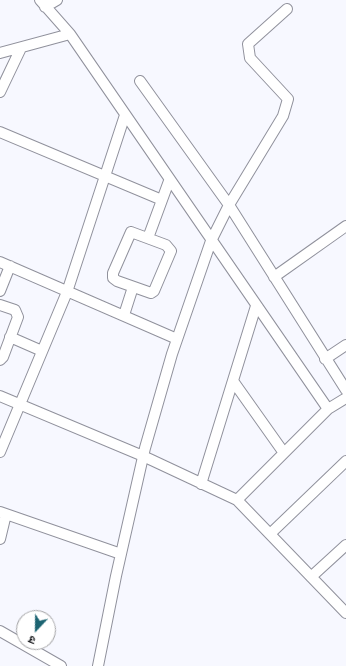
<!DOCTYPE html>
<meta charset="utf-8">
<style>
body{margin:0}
#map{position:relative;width:346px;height:666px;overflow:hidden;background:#f7f8ff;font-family:"Playfair Display","Noto Sans Devanagari",serif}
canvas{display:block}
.north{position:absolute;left:16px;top:610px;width:40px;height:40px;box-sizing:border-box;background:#fff;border:1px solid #a3a3a5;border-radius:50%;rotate:202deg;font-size:11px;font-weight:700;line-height:16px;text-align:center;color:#191a1d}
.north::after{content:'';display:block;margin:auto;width:14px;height:18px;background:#1c6472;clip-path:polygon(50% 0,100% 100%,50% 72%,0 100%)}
</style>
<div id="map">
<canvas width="346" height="666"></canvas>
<div class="north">उ</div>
</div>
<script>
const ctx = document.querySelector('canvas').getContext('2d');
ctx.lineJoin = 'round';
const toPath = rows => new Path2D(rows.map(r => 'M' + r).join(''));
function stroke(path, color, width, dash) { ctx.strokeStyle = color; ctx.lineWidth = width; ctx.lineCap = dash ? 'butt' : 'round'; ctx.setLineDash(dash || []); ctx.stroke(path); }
const minor = toPath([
 [40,0,70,34,328,409],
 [45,7,57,0],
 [0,53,70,34],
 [140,81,229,205,346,390],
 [0,92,21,48],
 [0,132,162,200],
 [131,232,166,245,171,251,154,291,151,293,117,281,113,278,113,273,131,232],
 [148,238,169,181],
 [0,262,177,339],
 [274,277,346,226],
 [0,291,10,266],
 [0,305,15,310,18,317,3,357,0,360],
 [124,315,133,287],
 [10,337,42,351],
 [325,359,346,345],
 [233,381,284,453],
 [0,396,143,456,237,500,346,613],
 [0,452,67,292,125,115],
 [201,484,256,306],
 [237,500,328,409,346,398],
 [0,512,121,554],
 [270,534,346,461],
 [0,539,6,514],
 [311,577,346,545],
 [0,631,61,666],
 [98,666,116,576,145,448,172,354,211,241,229,205,283,116,288,99,250,58,248,44,287,9]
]);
stroke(minor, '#90919c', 12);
stroke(minor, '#fff', 10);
</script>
